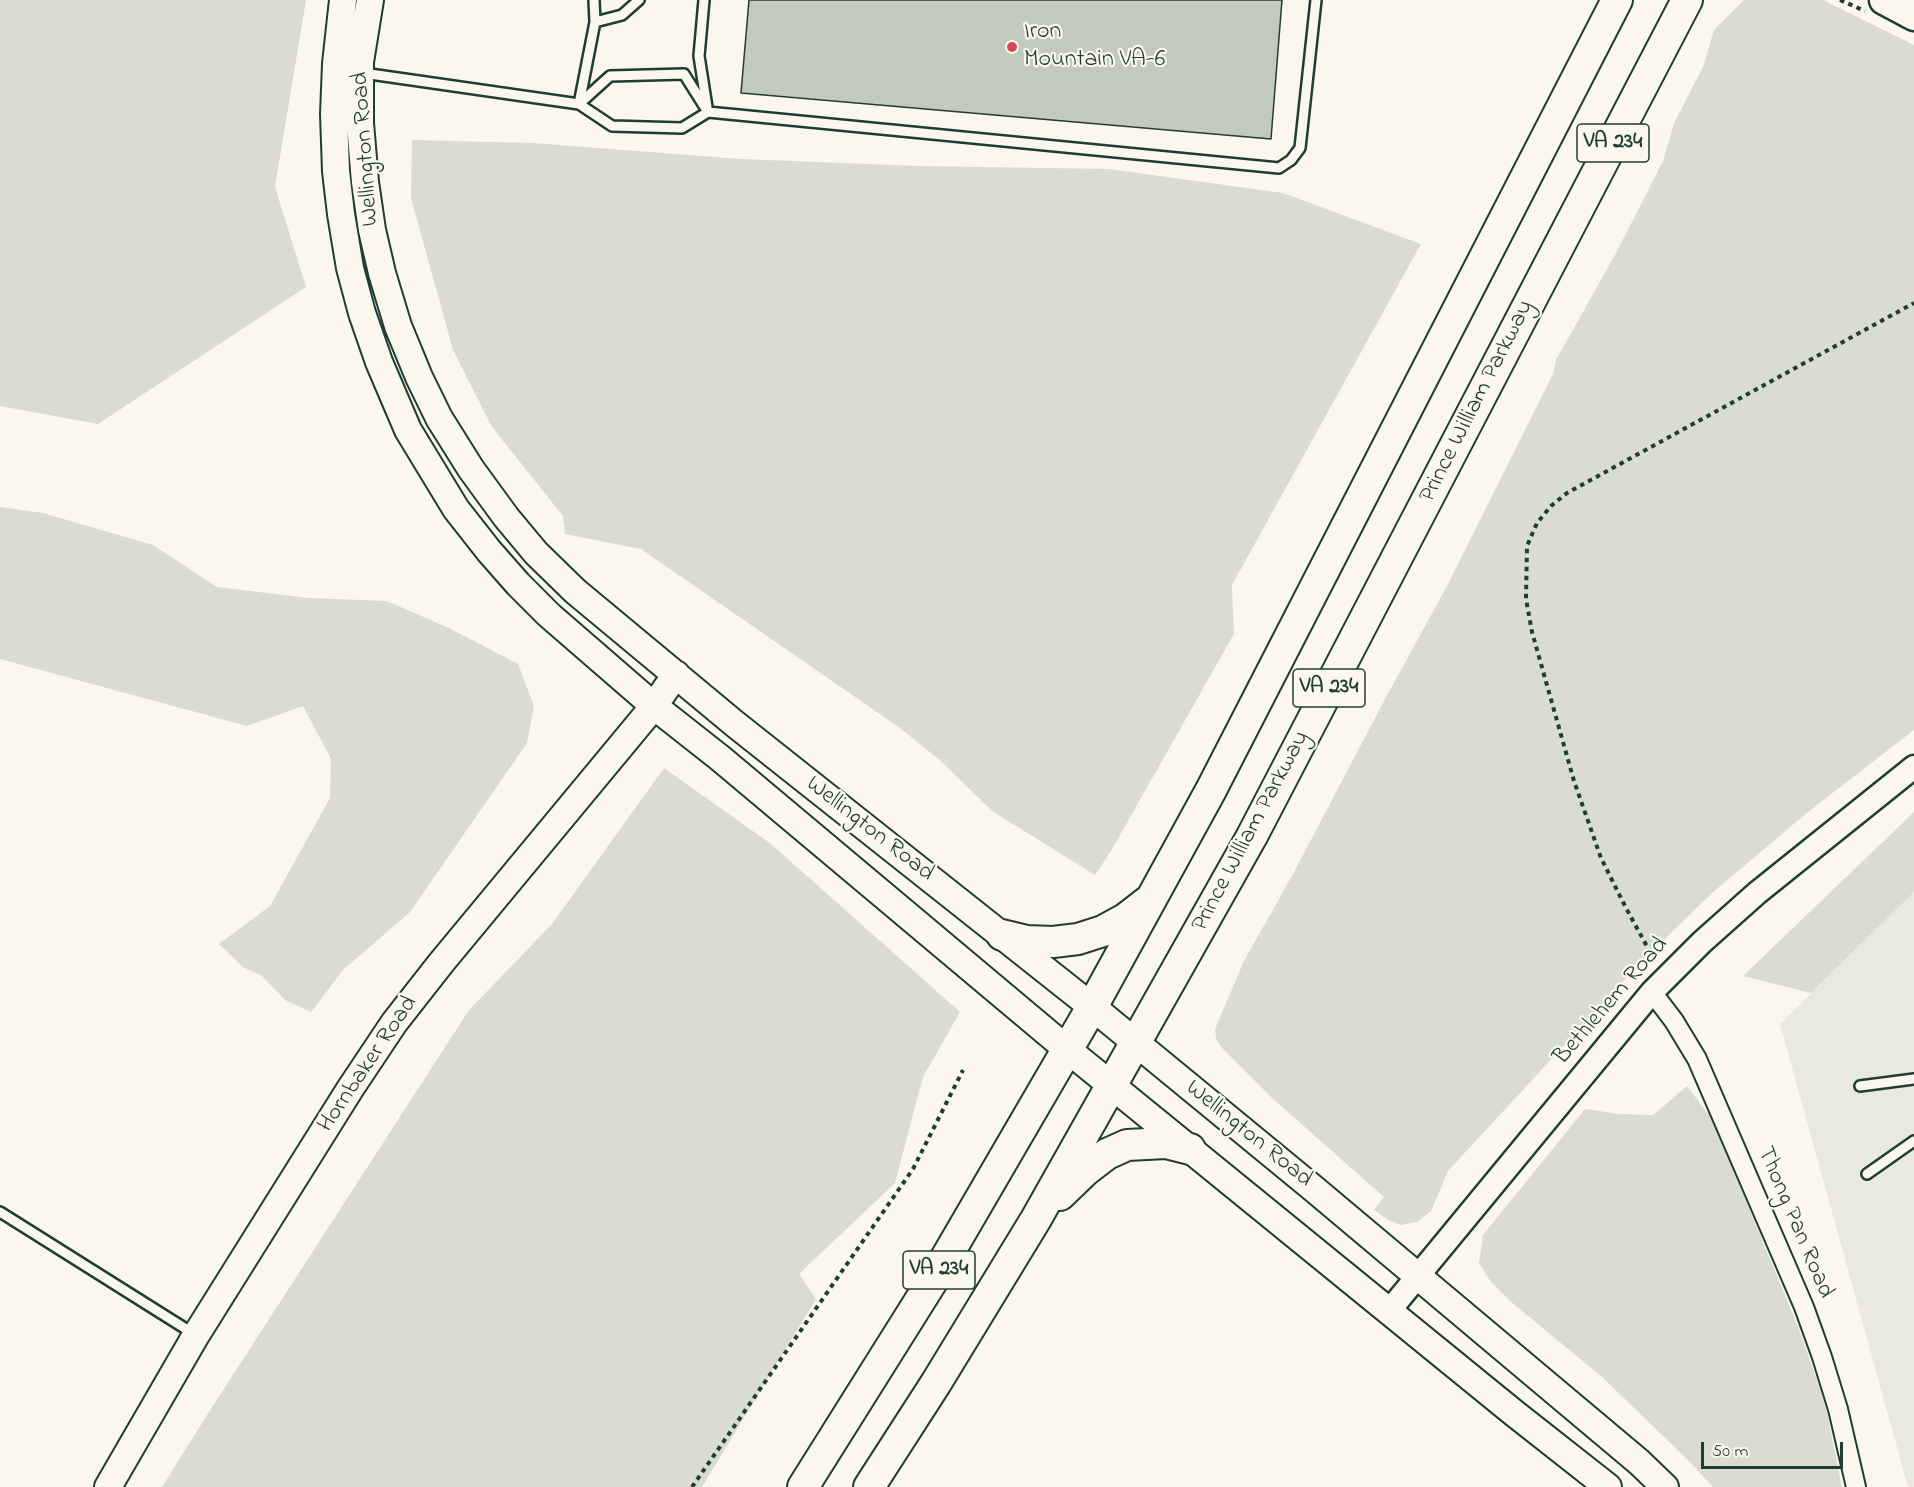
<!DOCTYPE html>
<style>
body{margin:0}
#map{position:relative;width:1914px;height:1487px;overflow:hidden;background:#fbf7ec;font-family:"Indie Flower",sans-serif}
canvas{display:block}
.scale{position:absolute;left:1701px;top:1442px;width:142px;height:27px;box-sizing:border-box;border:3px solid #1f3d34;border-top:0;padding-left:8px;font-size:18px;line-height:21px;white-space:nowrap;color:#1f3d34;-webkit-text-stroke:4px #fbf7ec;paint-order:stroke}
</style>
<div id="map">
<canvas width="1914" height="1487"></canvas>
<div class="scale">50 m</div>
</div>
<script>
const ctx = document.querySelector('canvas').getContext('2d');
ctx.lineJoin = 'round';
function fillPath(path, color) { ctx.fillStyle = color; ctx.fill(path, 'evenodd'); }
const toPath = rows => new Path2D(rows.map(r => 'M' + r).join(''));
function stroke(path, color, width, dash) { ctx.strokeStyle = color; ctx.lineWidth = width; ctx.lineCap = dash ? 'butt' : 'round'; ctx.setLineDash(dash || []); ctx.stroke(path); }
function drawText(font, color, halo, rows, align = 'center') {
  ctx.font = font + ' "Indie Flower",sans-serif'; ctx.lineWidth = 4.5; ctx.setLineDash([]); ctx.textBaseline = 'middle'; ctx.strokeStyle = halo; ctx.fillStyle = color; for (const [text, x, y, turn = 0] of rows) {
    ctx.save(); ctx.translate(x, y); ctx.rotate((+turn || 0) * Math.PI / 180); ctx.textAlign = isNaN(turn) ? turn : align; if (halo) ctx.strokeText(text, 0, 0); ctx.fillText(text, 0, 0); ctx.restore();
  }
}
fillPath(toPath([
 [1914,892,1914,1487,1908,1487,1780,1024]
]), '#eae9de');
fillPath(toPath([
 [0,0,306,0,275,187,306,287,98,424,0,406],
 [1744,0,1823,0,1914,45,1914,730,1808,812,1712,893,1643,960,1448,1171,1431,1211,1417,1222,1401,1225,1388,1220,1374,1210,1384,1197,1272,1098,1221,1047,1216,1038,1215,1029,1244,961,1293,874,1385,699,1447,586,1553,374,1556,360,1616,253,1663,161,1674,123,1703,67,1714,30],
 [412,140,533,143,741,159,919,166,1109,169,1283,193,1421,244,1232,585,1234,634,1111,851,1095,875,992,811,942,762,900,728,641,549,565,534,563,516,492,427,453,350,411,198],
 [0,507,43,513,153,545,217,587,309,598,387,601,451,629,518,664,534,706,527,743,410,912,343,970,311,1012,285,1000,262,976,243,967,219,944,270,906,330,798,331,759,303,706,247,726,0,659],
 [664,768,771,844,960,1012,923,1077,895,1183,799,1274,816,1299,702,1487,162,1487,207,1415,469,1010,552,924],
 [1914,812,1914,892,1811,993,1743,976],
 [1687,1086,1712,1119,1799,1329,1825,1403,1842,1487,1713,1487,1689,1461,1603,1378,1510,1301,1491,1282,1479,1263,1483,1235,1585,1109,1619,1114,1653,1115]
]), '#dbdcd1');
const building = toPath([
 [749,0,1282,0,1271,139,741,93,749,0]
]);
fillPath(building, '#c4c9be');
stroke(building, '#1f3d34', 1.5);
const service = toPath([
 [704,0,699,56,707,107],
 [595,22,622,15,639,0],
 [363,73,579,104,612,126,682,128,708,112,1279,168,1291,160,1300,148,1316,0],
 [579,104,610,76,684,74,708,112],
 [579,104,595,22,594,0],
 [1860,1086,1914,1079],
 [1867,1174,1914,1141],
 [0,1212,194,1334]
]);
const minor = toPath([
 [1652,992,1674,1021,1697,1059,1804,1307,1822,1357,1838,1409,1856,1487]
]);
const tertiary = toPath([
 [1389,1311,1652,992,1702,942,1757,893,1914,767]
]);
const secondary = toPath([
 [343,0,336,64,334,114,336,171,341,214,350,268,362,313,379,362,408,430,456,509,489,551,518,584,549,615,654,706,720,758,1068,1050,1514,1413,1608,1487],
 [370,0,360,62,360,123,365,182,372,230,382,273,398,326,419,377,439,418,471,469,506,517,536,553,575,591,735,724,1101,1014,1314,1189,1639,1462,1665,1487],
 [108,1487,196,1335,350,1089,394,1023,441,963,654,706,676,674]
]);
const primary = toPath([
 [1884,0,1914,16]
]);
const trunk = toPath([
 [1002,935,1027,941,1053,942,1078,939,1103,931,1125,919,1147,902],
 [1060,1195,1086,1170,1107,1154,1127,1145,1166,1143,1190,1149],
 [803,1487,936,1275,1092,1007,1211,790,1617,0],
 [869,1487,936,1383,1036,1219,1252,836,1687,0]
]);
stroke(service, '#1f3d34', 14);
stroke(minor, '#1f3d34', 22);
stroke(tertiary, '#1f3d34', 27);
stroke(secondary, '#1f3d34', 30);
stroke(primary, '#1f3d34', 33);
stroke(trunk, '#1f3d34', 34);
stroke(toPath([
 [1840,0,1865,11],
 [1655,961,1626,908,1601,858,1574,781,1532,632,1526,599,1527,546,1537,523,1551,506,1567,493,1914,303],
 [692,1487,913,1169,963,1070]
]), '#1f3d34', 4, [4.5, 4.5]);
stroke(service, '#fbf7ec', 9);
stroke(minor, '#fbf7ec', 18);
stroke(tertiary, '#fbf7ec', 22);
stroke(secondary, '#fbf7ec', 26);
stroke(primary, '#fbf7ec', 28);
stroke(trunk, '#fbf7ec', 30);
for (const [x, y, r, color] of [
 [1012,47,6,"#d1495b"]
]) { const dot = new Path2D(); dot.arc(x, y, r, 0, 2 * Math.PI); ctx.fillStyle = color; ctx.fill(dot); stroke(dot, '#fbf7ec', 2); }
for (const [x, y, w] of [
 [1613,143,72],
 [1329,688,72],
 [939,1270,72]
]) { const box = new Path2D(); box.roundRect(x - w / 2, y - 19, w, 38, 4.5); ctx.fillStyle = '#fbf7ec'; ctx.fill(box); stroke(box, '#1f3d34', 1.5); }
drawText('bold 22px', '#1f3d34', null, [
 ["VA 234",1613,143],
 ["VA 234",1329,688],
 ["VA 234",939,1270]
]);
drawText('24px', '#1f3d34', '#fbf7ec', [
 ["Iron",1024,33],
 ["Mountain VA-6",1024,61]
], 'left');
drawText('24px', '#1f3d34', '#fbf7ec', [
 ["Wellington Road",367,149,-94],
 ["Prince William Parkway",1478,402,-63],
 ["Wellington Road",869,830,38],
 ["Prince William Parkway",1252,832,-62],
 ["Bethlehem Road",1612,1002,-49],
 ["Hornbaker Road",369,1065,-56],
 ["Wellington Road",1248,1135,39],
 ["Thong Pan Road",1794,1223,67]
]);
</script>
